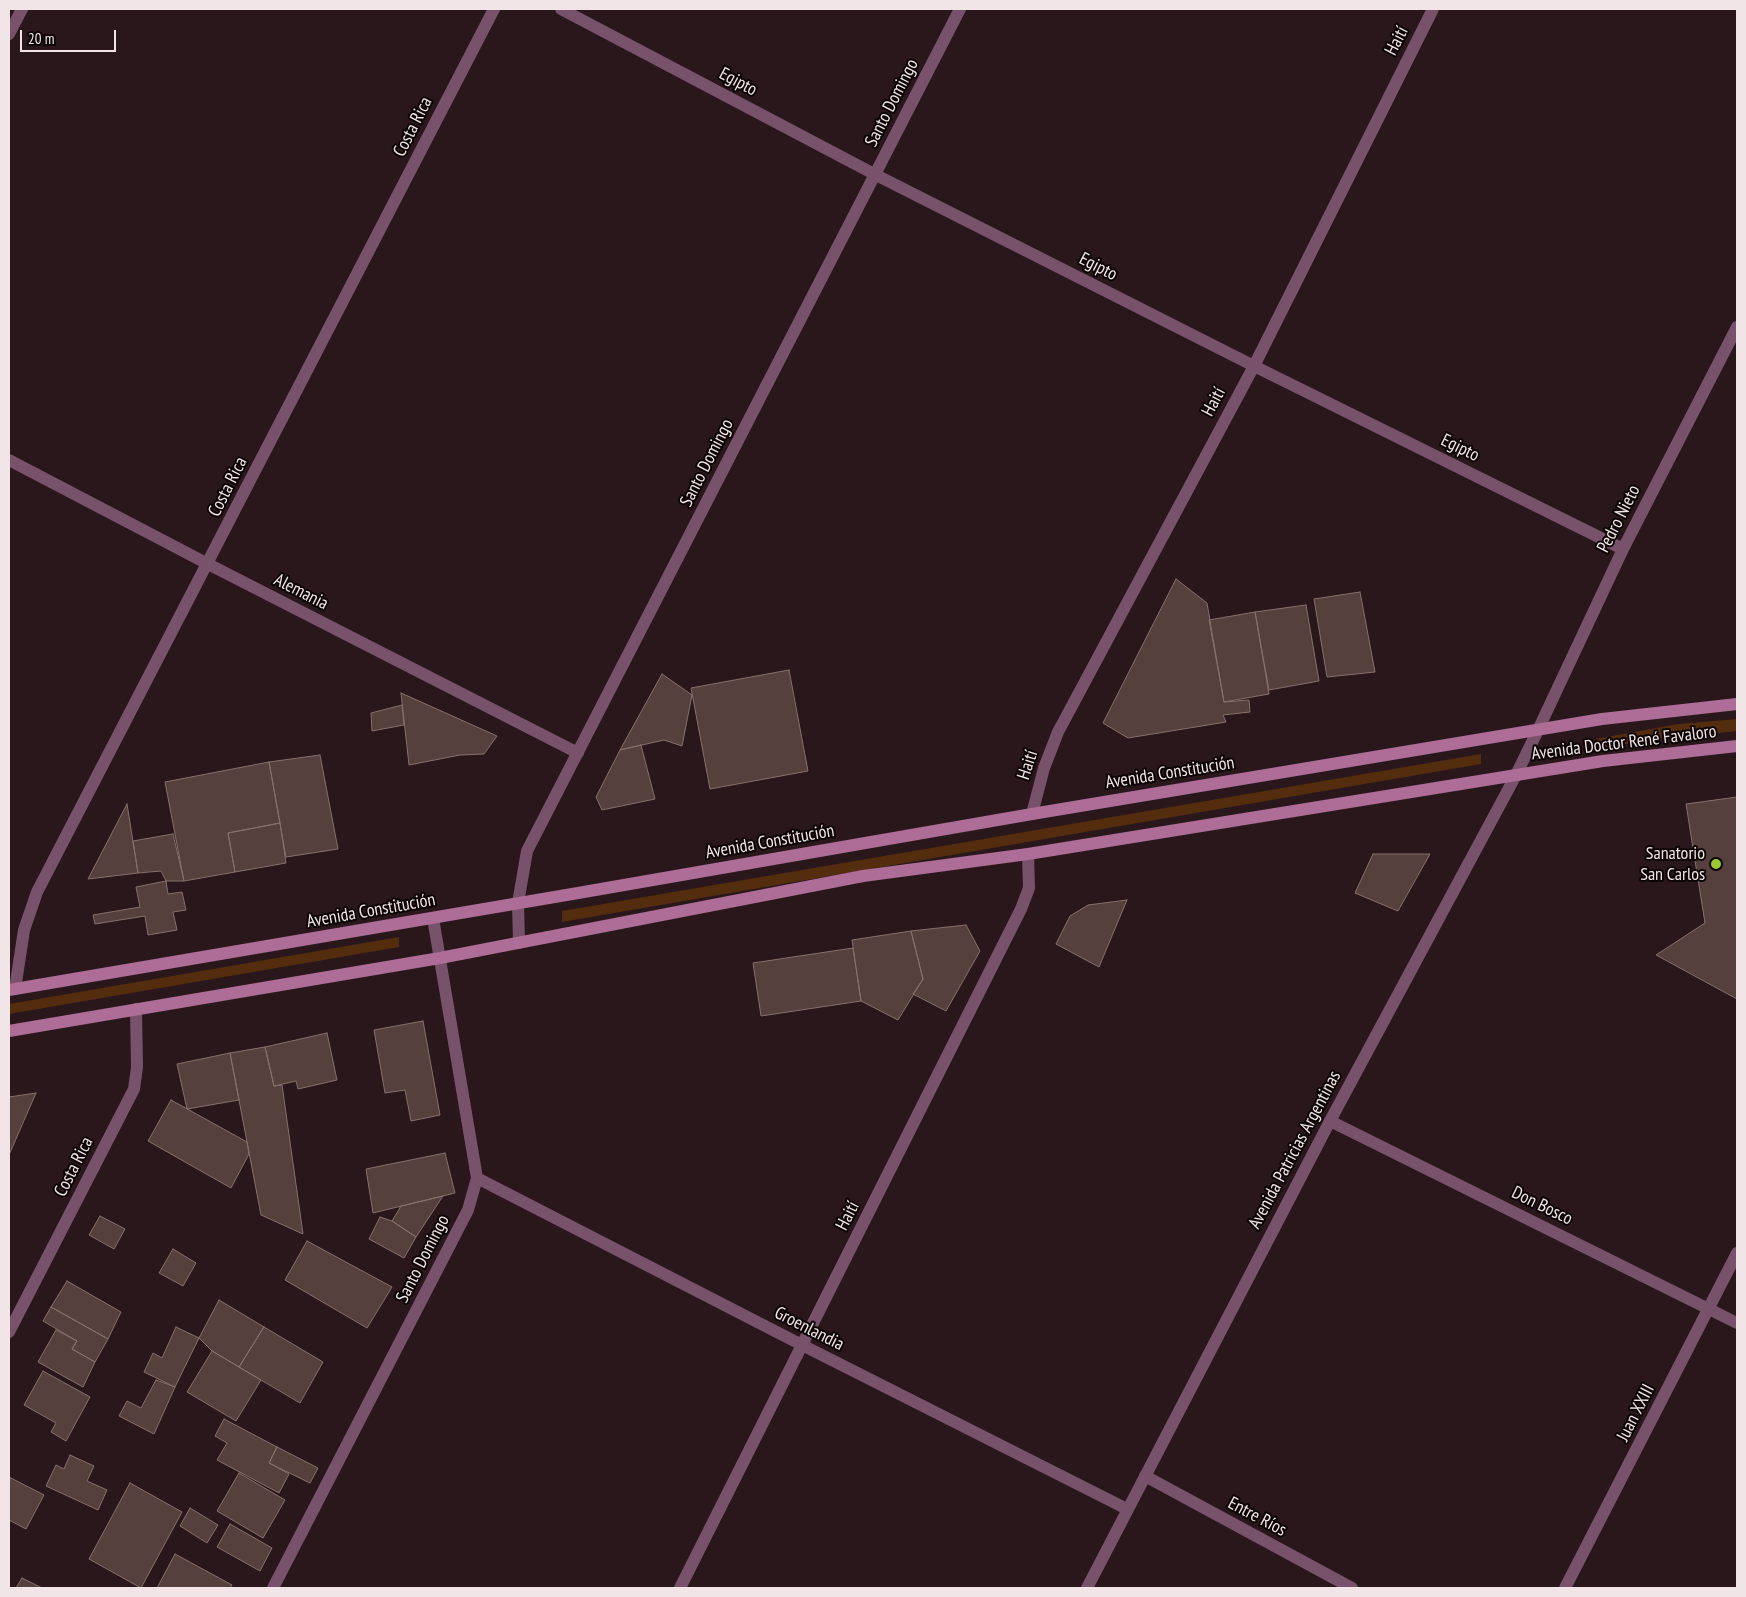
<!DOCTYPE html>
<meta charset="utf-8">
<style>
body{margin:0}
#map{position:relative;width:1746px;height:1597px;overflow:hidden;background:#29171b;font-family:"PT Sans Narrow",sans-serif}
canvas{display:block}
.frame{position:absolute;inset:0;border:10px solid #f2e5e7;pointer-events:none}
.scale{position:absolute;left:20px;top:30px;width:96px;height:22px;box-sizing:border-box;border:2px solid #f2e5e7;border-top:0;padding-left:6px;font-size:15px;line-height:18px;white-space:nowrap;color:#f2e5e7;-webkit-text-stroke:4px #0c0506;paint-order:stroke}
</style>
<div id="map">
<canvas width="1746" height="1597"></canvas>
<div class="frame"></div>
<div class="scale">20 m</div>
</div>
<script>
const ctx = document.querySelector('canvas').getContext('2d');
ctx.lineJoin = 'round';
function fillPath(path, color) { ctx.fillStyle = color; ctx.fill(path, 'evenodd'); }
const toPath = rows => new Path2D(rows.map(r => 'M' + r).join(''));
function stroke(path, color, width, dash) { ctx.strokeStyle = color; ctx.lineWidth = width; ctx.lineCap = dash ? 'butt' : 'round'; ctx.setLineDash(dash || []); ctx.stroke(path); }
function drawText(font, color, halo, rows, align = 'center') {
  ctx.font = font + ' "PT Sans Narrow",sans-serif'; ctx.lineWidth = 4; ctx.setLineDash([]); ctx.textBaseline = 'middle'; ctx.strokeStyle = halo; ctx.fillStyle = color; for (const [text, x, y, turn = 0] of rows) {
    ctx.save(); ctx.translate(x, y); ctx.rotate((+turn || 0) * Math.PI / 180); ctx.textAlign = isNaN(turn) ? turn : align; if (halo) ctx.strokeText(text, 0, 0); ctx.fillText(text, 0, 0); ctx.restore();
  }
}
fillPath(toPath([
 [1737,719,1737,731,1651,740,1596,749,1596,739,1678,724],
 [1481,754,1481,764,562,922,562,911],
 [399,937,399,947,9,1014,9,1004]
]), '#542c0e');
const building = toPath([
 [1176,579,1207,603,1224,702,1249,700,1250,712,1223,715,1226,722,1128,738,1103,723,1176,579],
 [1360,592,1375,672,1327,677,1314,599,1360,592],
 [1306,605,1319,681,1269,690,1255,612,1306,605],
 [1255,612,1269,694,1224,702,1209,620,1255,612],
 [789,670,808,771,710,789,691,688,789,670],
 [662,674,692,695,682,746,664,740,620,750,662,674],
 [401,693,497,736,484,754,460,755,409,765,401,693],
 [402,705,404,725,372,731,371,713,402,705],
 [641,745,655,799,602,810,596,797,620,750,641,745],
 [320,755,338,849,286,857,269,762,320,755],
 [269,762,280,823,228,833,235,872,184,881,165,782,269,762],
 [1737,797,1737,999,1656,955,1705,923,1686,804,1737,797],
 [127,804,138,873,88,879,127,804],
 [280,823,286,863,235,872,228,833,280,823],
 [173,834,184,881,166,881,161,871,138,873,133,841,173,834],
 [1373,854,1430,854,1398,911,1355,893,1373,854],
 [166,881,168,894,182,892,186,910,173,912,177,930,148,935,145,916,95,924,93,915,140,907,136,887,166,881],
 [1127,900,1099,967,1056,944,1070,916,1088,905,1127,900],
 [966,925,980,951,946,1011,913,994,923,979,911,931,966,925],
 [911,931,923,979,898,1020,861,1001,852,940,911,931],
 [853,948,861,1001,761,1016,753,963,853,948],
 [423,1021,440,1115,411,1121,405,1090,385,1093,374,1030,423,1021],
 [327,1033,337,1080,298,1089,296,1081,274,1086,265,1047,327,1033],
 [265,1047,274,1086,282,1085,303,1234,261,1215,230,1053,265,1047],
 [230,1053,239,1100,187,1109,177,1064,230,1053],
 [36,1093,9,1155,9,1097,36,1093],
 [171,1100,247,1142,249,1154,231,1188,148,1141,171,1100],
 [445,1153,455,1193,373,1213,366,1169,445,1153],
 [443,1196,416,1237,392,1221,401,1206,443,1196],
 [100,1216,125,1229,114,1249,89,1235,100,1216],
 [380,1217,392,1221,416,1237,404,1258,369,1239,380,1217],
 [307,1241,392,1287,367,1328,285,1280,307,1241],
 [173,1249,196,1263,183,1286,159,1273,173,1249],
 [67,1281,121,1312,108,1339,51,1307,67,1281],
 [219,1300,264,1327,239,1367,212,1351,199,1338,219,1300],
 [51,1307,108,1339,95,1362,72,1349,77,1341,43,1321,51,1307],
 [176,1327,199,1338,175,1387,144,1372,153,1353,162,1358,176,1327],
 [264,1327,323,1362,300,1403,239,1367,264,1327],
 [56,1330,77,1341,72,1349,95,1362,83,1387,38,1362,56,1330],
 [212,1351,261,1380,236,1421,187,1392,212,1351],
 [43,1371,90,1397,66,1441,51,1432,56,1423,24,1405,43,1371],
 [156,1380,175,1387,154,1434,119,1416,127,1401,141,1408,156,1380],
 [224,1419,277,1447,269,1463,289,1474,279,1493,217,1460,227,1443,215,1436,224,1419],
 [277,1447,318,1468,310,1483,269,1463,277,1447],
 [70,1455,94,1466,87,1481,107,1490,98,1510,46,1486,56,1465,64,1469,70,1455],
 [239,1473,285,1500,263,1538,217,1511,239,1473],
 [9,1477,44,1495,26,1529,9,1520,9,1477],
 [130,1483,182,1512,141,1588,89,1559,130,1483],
 [190,1508,218,1525,207,1543,180,1526,190,1508],
 [230,1524,272,1548,260,1571,217,1547,230,1524],
 [175,1554,232,1585,230,1588,157,1588,175,1554],
 [22,1578,42,1588,16,1588,22,1578]
]);
fillPath(building, '#55403d');
stroke(building, '#88706c', 1);
stroke(toPath([
 [561,9,876,175,1254,366,1623,549],
 [9,34,22,9],
 [9,460,208,564,578,753],
 [1538,730,1623,549,1737,327],
 [1032,814,1044,768,1058,732,1254,366,1433,9],
 [519,943,518,903,527,851,960,9],
 [15,989,24,930,37,892,494,9],
 [1330,1121,1737,1323],
 [477,1178,802,1345,1127,1509],
 [9,1332,134,1089,137,1067,136,1009],
 [1145,1476,1352,1588],
 [273,1588,468,1210,477,1178,433,918],
 [680,1588,1021,909,1029,888,1028,854],
 [1565,1588,1737,1253]
]), '#78516a', 12);
stroke(toPath([
 [1087,1588,1330,1121,1516,775,1538,730]
]), '#78516a', 12);
stroke(toPath([
 [9,990,578,893,1032,814,1602,719,1737,704],
 [9,1031,440,958,863,876,1028,854,1603,761,1737,746]
]), '#ad6d96', 12);
for (const [x, y, r, color] of [
 [1716,864,6,"#9bcb33"]
]) { const dot = new Path2D(); dot.arc(x, y, r, 0, 2 * Math.PI); ctx.fillStyle = color; ctx.fill(dot); stroke(dot, '#0c0506', 2); }
drawText('18px', '#f2e5e7', '#0c0506', [
 ["Haití",1397,41,-63],
 ["Egipto",738,82,28],
 ["Santo Domingo",892,103,-63],
 ["Costa Rica",413,127,-63],
 ["Egipto",1098,267,27],
 ["Haití",1214,402,-62],
 ["Egipto",1460,448,26],
 ["Santo Domingo",707,463,-63],
 ["Costa Rica",228,487,-63],
 ["Pedro Nieto",1619,519,-63],
 ["Alemania",301,592,27],
 ["Avenida Doctor René Favaloro",1624,743,-7],
 ["Haití",1028,765,-72],
 ["Avenida Constitución",1170,773,-9],
 ["Avenida Constitución",770,842,-10],
 ["Avenida Constitución",371,911,-10],
 ["Avenida Patricias Argentinas",1295,1150,-62],
 ["Costa Rica",74,1167,-63],
 ["Don Bosco",1542,1206,26],
 ["Haití",848,1216,-63],
 ["Santo Domingo",423,1259,-63],
 ["Groenlandia",809,1329,27],
 ["Juan XXIII",1636,1413,-63],
 ["Entre Ríos",1257,1517,28]
]);
drawText('18px', '#f2e5e7', '#0c0506', [
 ["Sanatorio",1705,854],
 ["San Carlos",1705,875]
], 'right');
</script>
